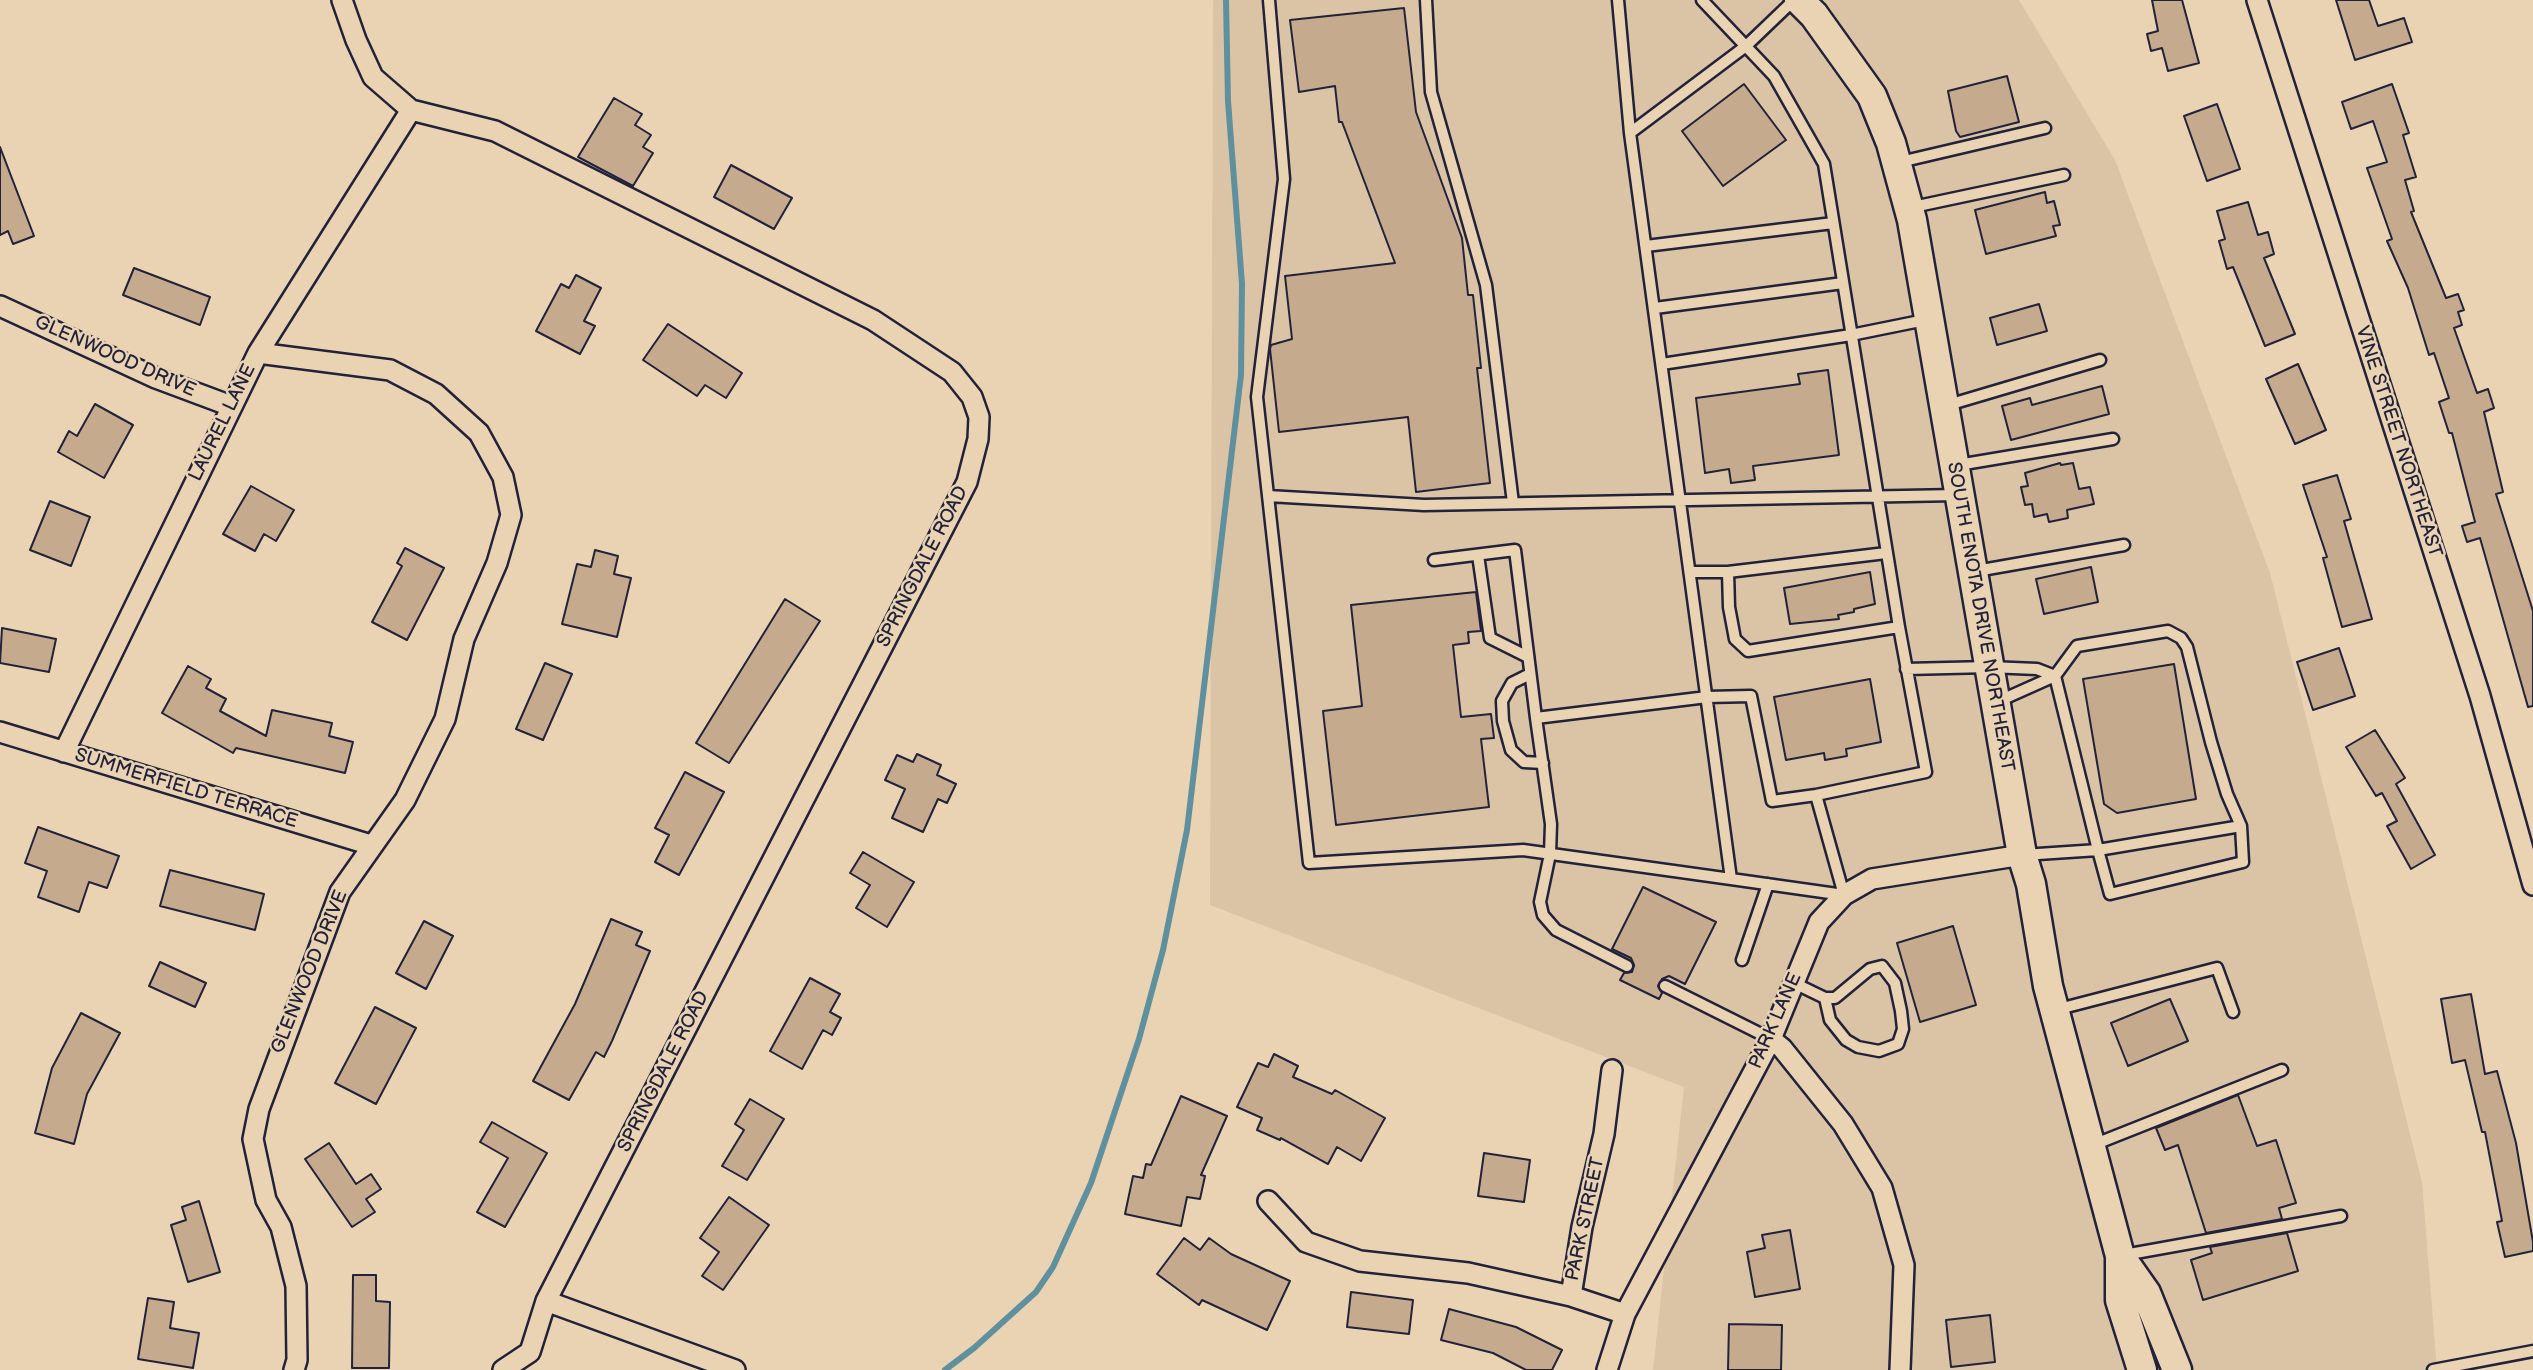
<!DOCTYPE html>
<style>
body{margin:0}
canvas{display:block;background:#e9d3b2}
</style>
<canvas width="2533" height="1370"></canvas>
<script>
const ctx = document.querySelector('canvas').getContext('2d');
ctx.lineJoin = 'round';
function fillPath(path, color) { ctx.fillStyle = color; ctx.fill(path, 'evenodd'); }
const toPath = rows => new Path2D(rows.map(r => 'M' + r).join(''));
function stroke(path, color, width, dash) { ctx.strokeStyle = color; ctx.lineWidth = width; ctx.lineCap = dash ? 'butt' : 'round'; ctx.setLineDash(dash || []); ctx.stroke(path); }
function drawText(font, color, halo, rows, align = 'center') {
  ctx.font = font + ' "Balsamiq Sans",sans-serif'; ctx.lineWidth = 5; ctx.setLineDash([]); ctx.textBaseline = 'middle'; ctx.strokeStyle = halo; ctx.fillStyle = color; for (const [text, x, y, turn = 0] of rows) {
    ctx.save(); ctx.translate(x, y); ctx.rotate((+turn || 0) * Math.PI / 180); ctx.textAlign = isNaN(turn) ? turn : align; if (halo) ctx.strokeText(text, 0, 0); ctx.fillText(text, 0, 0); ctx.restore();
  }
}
fillPath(toPath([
 [1213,0,2019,0,2115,160,2270,573,2422,1182,2437,1370,1653,1370,1684,1087,1210,905]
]), '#dac4a5');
stroke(toPath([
 [945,1370,974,1348,1036,1292,1053,1267,1091,1183,1139,1039,1163,950,1187,830,1241,375,1242,284,1228,101,1226,0]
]), '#5f909d', 6);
const building = toPath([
 [2152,0,2182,0,2199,63,2168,71,2162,48,2151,51,2147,34,2158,31,2152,0],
 [2336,0,2369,0,2378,26,2404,18,2412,42,2355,60,2336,0],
 [1404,8,1416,112,1462,238,1468,295,1473,295,1481,368,1477,368,1490,483,1416,492,1408,417,1279,432,1270,349,1271,345,1292,339,1285,276,1395,263,1342,122,1339,122,1335,86,1299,92,1290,20,1404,8],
 [2007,76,2019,122,1960,137,1956,131,1948,91,2007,76],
 [1744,84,1786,140,1723,186,1682,131,1744,84],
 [2392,84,2409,133,2403,135,2416,177,2405,180,2414,211,2411,212,2446,298,2458,294,2464,310,2458,312,2462,325,2454,328,2477,393,2488,389,2494,408,2484,412,2503,492,2496,494,2533,611,2533,706,2528,707,2480,538,2467,542,2462,526,2475,522,2452,433,2449,433,2439,402,2449,398,2434,353,2429,355,2408,288,2387,241,2392,239,2367,168,2387,162,2373,121,2351,129,2342,102,2392,84],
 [614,98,642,114,635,125,651,135,643,147,653,153,633,186,578,157,614,98],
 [2217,104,2240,169,2207,181,2184,116,2217,104],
 [0,147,34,236,13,244,8,231,0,235,0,147],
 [731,165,792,198,774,229,714,197,731,165],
 [2045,192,2047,203,2054,201,2060,225,2053,226,2056,236,1986,254,1975,210,2045,192],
 [2248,202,2258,235,2268,232,2274,254,2264,258,2295,334,2265,346,2233,267,2227,269,2219,241,2225,239,2217,211,2248,202],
 [134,268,210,297,200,325,123,295,134,268],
 [576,275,601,288,584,321,595,326,580,354,536,331,561,284,569,288,576,275],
 [2039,304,2047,331,1997,345,1990,318,2039,304],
 [668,324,742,373,726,398,705,385,697,396,643,360,668,324],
 [2298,364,2326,430,2295,444,2266,379,2298,364],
 [1828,370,1839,455,1753,466,1755,480,1731,483,1729,469,1705,473,1696,398,1800,384,1798,374,1828,370],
 [2102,386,2109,414,2011,440,2002,406,2030,398,2032,405,2102,386],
 [95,404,133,425,104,478,58,452,69,431,77,436,95,404],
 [2060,463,2061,465,2073,463,2079,489,2090,487,2094,504,2067,510,2068,518,2049,522,2047,514,2034,517,2032,504,2025,505,2021,487,2028,486,2025,473,2060,463],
 [2337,475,2351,519,2344,521,2372,619,2342,627,2323,558,2327,557,2303,485,2337,475],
 [251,486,294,510,276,541,264,534,255,551,223,534,251,486],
 [50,501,90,517,71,566,30,550,50,501],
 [405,548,444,568,407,640,372,622,402,566,397,563,405,548],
 [595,550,618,556,614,574,631,578,617,637,562,624,577,564,591,567,595,550],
 [2091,567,2098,602,2044,614,2036,579,2091,567],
 [1870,572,1875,604,1854,609,1854,612,1838,615,1839,619,1790,624,1784,588,1870,572],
 [1476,592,1481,631,1468,632,1469,643,1453,645,1461,717,1491,714,1494,738,1481,739,1489,807,1336,825,1323,711,1362,706,1351,605,1476,592],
 [785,599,820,621,729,763,696,743,785,599],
 [2,628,56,639,49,672,0,663,2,628],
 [2339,648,2355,696,2313,710,2297,662,2339,648],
 [545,663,572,674,543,740,516,729,545,663],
 [2174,664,2196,799,2117,813,2104,804,2083,679,2174,664],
 [188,666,211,679,206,688,226,699,220,711,266,736,272,710,332,723,329,736,353,742,345,773,236,748,233,753,162,713,188,666],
 [1870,679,1881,742,1846,749,1847,756,1825,760,1824,753,1786,760,1774,697,1870,679],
 [2375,730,2405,778,2396,784,2435,855,2411,869,2387,826,2397,821,2382,793,2376,796,2346,747,2375,730],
 [917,754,941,765,937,775,956,784,947,803,938,799,923,832,892,818,905,789,885,780,897,755,913,762,917,754],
 [685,772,724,792,679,875,655,862,669,835,655,828,685,772],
 [38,827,119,856,107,888,89,882,79,912,38,897,47,871,25,863,38,827],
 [863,852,914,882,887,927,856,908,870,885,850,873,863,852],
 [170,870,264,894,255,930,160,906,170,870],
 [1643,887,1716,922,1685,984,1669,976,1662,979,1658,986,1662,993,1659,999,1620,980,1624,973,1632,972,1634,965,1631,958,1612,949,1643,887],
 [611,919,642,932,636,945,650,951,612,1041,604,1057,596,1052,569,1100,533,1081,575,1004,611,919],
 [424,921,453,936,426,989,396,973,424,921],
 [1953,926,1976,1005,1920,1022,1897,943,1953,926],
 [160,962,206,983,195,1007,149,986,160,962],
 [810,978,840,994,830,1012,841,1018,832,1035,823,1030,802,1069,770,1051,810,978],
 [2471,994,2485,1074,2497,1071,2516,1143,2533,1242,2533,1251,2505,1257,2497,1222,2502,1221,2485,1132,2482,1132,2465,1060,2452,1063,2441,999,2471,994],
 [2170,999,2188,1041,2128,1066,2111,1023,2170,999],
 [375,1007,416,1028,376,1104,335,1083,375,1007],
 [81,1013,120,1033,87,1094,74,1144,35,1133,52,1068,81,1013],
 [1274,1054,1298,1066,1293,1077,1332,1094,1335,1090,1385,1118,1361,1161,1337,1147,1328,1164,1281,1138,1280,1140,1257,1130,1262,1118,1237,1107,1258,1063,1268,1067,1274,1054],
 [2238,1095,2257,1146,2276,1140,2296,1203,2279,1208,2282,1219,2206,1233,2178,1145,2165,1150,2156,1128,2238,1095],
 [1181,1096,1227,1116,1201,1175,1205,1176,1200,1199,1187,1197,1181,1226,1125,1214,1133,1176,1143,1178,1146,1164,1151,1165,1181,1096],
 [750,1099,784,1119,747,1180,722,1166,744,1130,735,1124,750,1099],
 [492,1122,547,1153,505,1227,477,1212,508,1158,480,1142,492,1122],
 [329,1143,356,1184,371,1174,381,1189,366,1199,375,1212,352,1227,305,1159,329,1143],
 [1484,1153,1530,1160,1524,1202,1478,1196,1484,1153],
 [729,1197,769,1225,723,1290,702,1276,719,1252,700,1238,729,1197],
 [199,1201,220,1272,188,1282,171,1225,186,1220,182,1207,199,1201],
 [1790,1230,1800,1289,1755,1297,1747,1252,1765,1248,1762,1235,1790,1230],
 [2287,1233,2298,1271,2203,1300,2191,1260,2212,1253,2210,1247,2287,1233],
 [1184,1238,1200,1250,1209,1238,1231,1254,1290,1281,1267,1330,1202,1300,1199,1305,1157,1274,1184,1238],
 [353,1275,376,1275,376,1301,390,1302,389,1368,352,1368,353,1275],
 [1351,1292,1413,1300,1409,1334,1347,1327,1351,1292],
 [148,1298,174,1302,170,1328,199,1333,193,1368,138,1359,148,1298],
 [1449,1309,1516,1327,1562,1350,1552,1370,1526,1370,1493,1353,1441,1340,1449,1309],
 [1990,1315,1995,1362,1951,1367,1946,1320,1990,1315],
 [1729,1324,1782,1325,1781,1370,1728,1370,1729,1324]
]);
fillPath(building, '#c5aa8d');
stroke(building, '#22223b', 2);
const lane = toPath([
 [1269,0,1284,179,1257,397,1309,863,1523,850,1731,879],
 [1426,0,1431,92,1486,285,1513,503],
 [1618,0,1630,133,1731,879,1844,895,1816,795],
 [1630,133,1746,46,1794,0],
 [1900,162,2045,128],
 [1913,207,2064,175],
 [1646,246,1833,223],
 [1655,308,1843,283],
 [1662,364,1851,335,1925,320],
 [1948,405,2100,360],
 [1958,465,2113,439],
 [1268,496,1424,505,1957,495],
 [1478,555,1490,638,1528,657],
 [1434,560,1515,550,1536,718,1707,697,1751,696,1772,801,1816,795,1926,772,1899,627,1824,164,1774,76,1702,0],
 [1976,571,2124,545],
 [1690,572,1728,572,1886,553],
 [1728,572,1729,607,1735,639,1748,651,1899,627],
 [1906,669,1989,667,2037,669,2055,676],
 [1530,674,1512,683,1502,701,1503,721,1511,750,1524,762,1543,763],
 [1999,701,2055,676,2077,646,2168,631,2181,638,2187,647,2211,742,2227,794,2241,826,2243,862,2110,894,2098,850,2241,826],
 [1536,718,1551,824,1550,854,1540,902,1543,915,1556,930,1627,966],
 [2023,855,2098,850,2055,676],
 [1742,960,1768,884],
 [1794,983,1825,998,1835,998,1870,969,1882,966,1895,983,1901,1011,1903,1029,1898,1044,1879,1051,1858,1047,1846,1040,1830,1020,1825,998],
 [1665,986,1771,1039],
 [2055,1010,2217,968,2233,1012],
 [2093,1145,2282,1070],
 [2124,1255,2341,1216],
 [2433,1370,2533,1351]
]);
const street = toPath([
 [342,0,356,40,373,77,411,110,495,131,873,320,952,372,972,397,979,417,978,439,967,482,546,1301,530,1352,503,1370],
 [2257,0,2480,696,2533,885],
 [0,306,156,378,231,406],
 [258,353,390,370,436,394,479,433,503,477,511,515,497,563,464,639,445,719,405,800,340,892,259,1109,253,1139,266,1200,281,1227,296,1286,297,1360,294,1370],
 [0,732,371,845],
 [64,752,258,353,411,110],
 [1771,1039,1782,1048,1843,1124,1882,1188,1904,1265,1900,1370],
 [1268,1201,1306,1242,1360,1261,1468,1273,1571,1296],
 [546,1301,735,1370],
 [1625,1314,1771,1039,1819,922,1844,895,1872,879,2022,855],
 [1607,1370,1625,1314,1571,1296,1582,1227,1604,1134,1612,1070]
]);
const secondary = toPath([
 [1799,0,1814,15,1872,96,1891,143,1912,220,2022,855,2031,884,2048,986,2120,1256,2120,1300,2142,1370],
 [2120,1256,2146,1293,2177,1370]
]);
stroke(lane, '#22223b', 15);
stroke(street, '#22223b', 24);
stroke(secondary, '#22223b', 33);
stroke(lane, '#e9d3b2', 10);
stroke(street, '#e9d3b2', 19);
stroke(secondary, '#e9d3b2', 28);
drawText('19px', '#22223b', '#e9d3b2', [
 ["GLENWOOD DRIVE",115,357,24],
 ["LAUREL LANE",223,423,-64],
 ["VINE STREET NORTHEAST",2398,442,72],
 ["SPRINGDALE ROAD",923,567,-63],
 ["SOUTH ENOTA DRIVE NORTHEAST",1980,617,80],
 ["SUMMERFIELD TERRACE",186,789,17],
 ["GLENWOOD DRIVE",310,972,-68],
 ["PARK LANE",1776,1021,-66],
 ["SPRINGDALE ROAD",664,1072,-63],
 ["PARK STREET",1586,1219,-78]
]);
</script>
